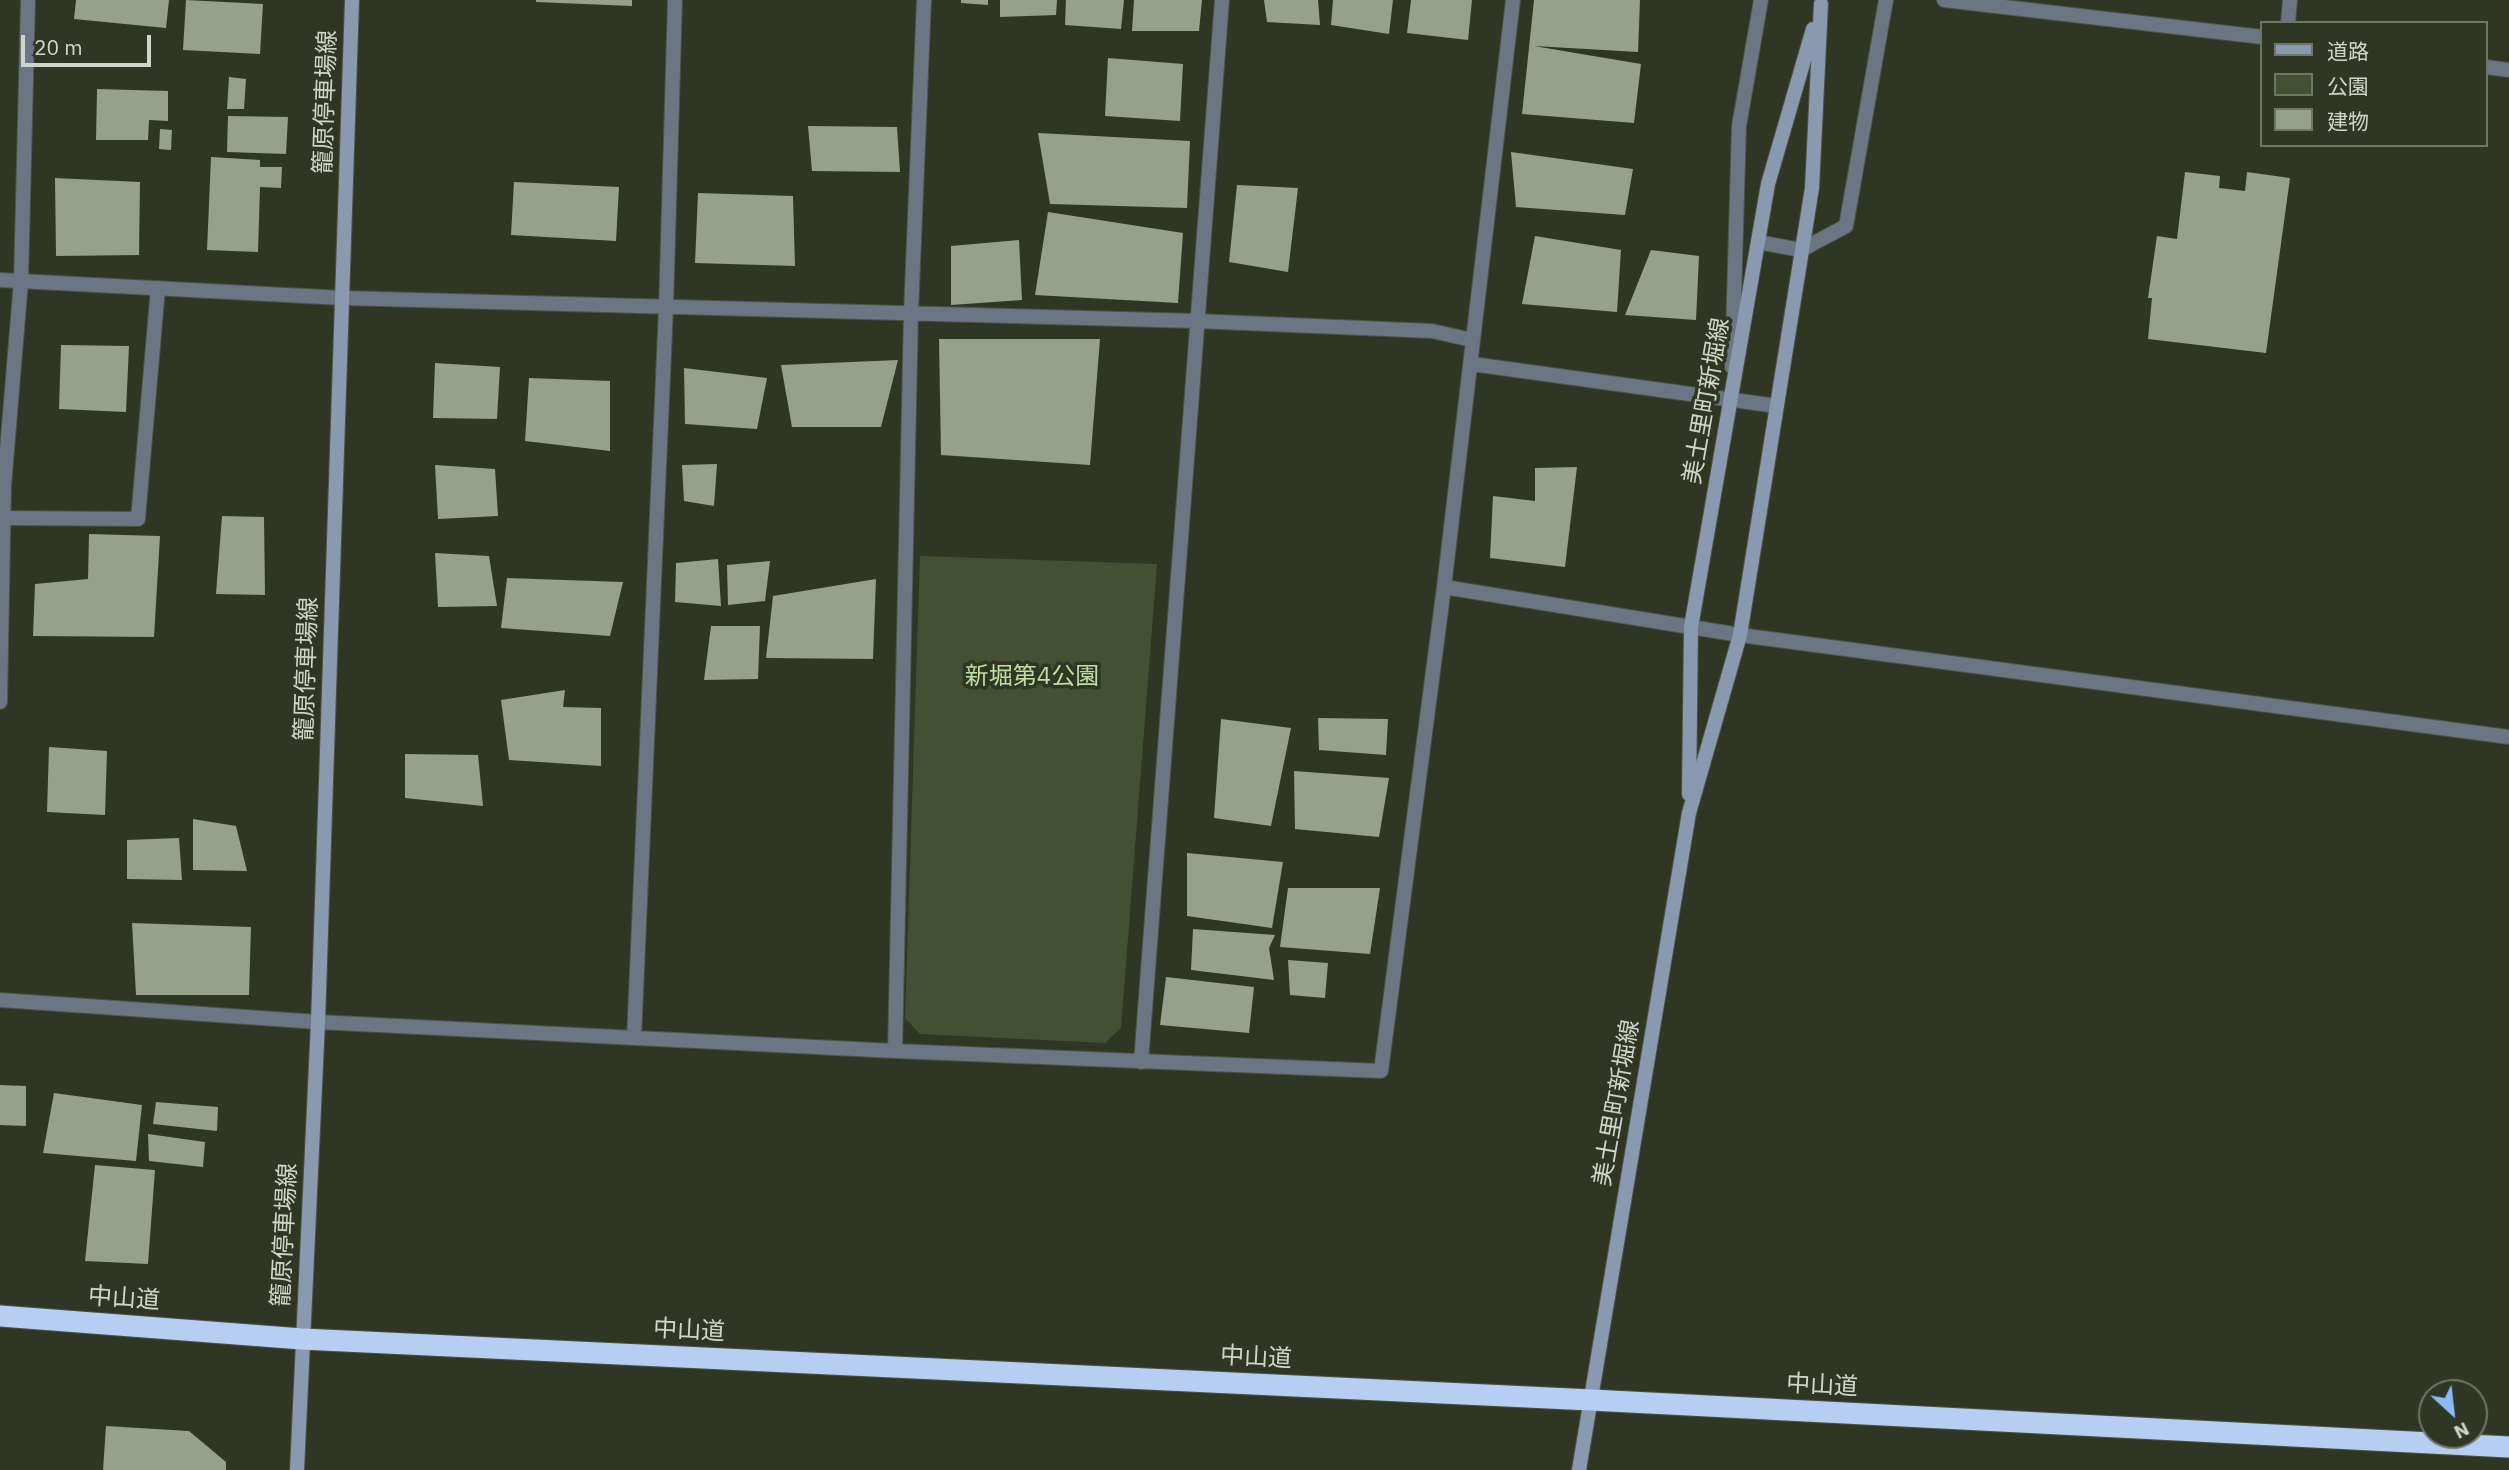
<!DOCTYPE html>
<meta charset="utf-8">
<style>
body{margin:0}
#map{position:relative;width:2509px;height:1470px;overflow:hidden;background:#2f3724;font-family:"IBM Plex Sans","Noto Sans JP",sans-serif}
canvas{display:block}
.legend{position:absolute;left:2260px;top:21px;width:228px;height:126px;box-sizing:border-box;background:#2f3724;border:2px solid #6f7666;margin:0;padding:9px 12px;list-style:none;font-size:21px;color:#d0d5c9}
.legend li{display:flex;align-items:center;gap:14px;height:35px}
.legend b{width:35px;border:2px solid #6f7666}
.north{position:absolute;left:2418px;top:1379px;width:70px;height:70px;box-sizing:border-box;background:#2f3724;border:2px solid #6f7666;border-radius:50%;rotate:153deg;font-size:19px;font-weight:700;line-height:28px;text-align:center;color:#d0d5c9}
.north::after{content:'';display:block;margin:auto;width:24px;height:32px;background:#8bb9fc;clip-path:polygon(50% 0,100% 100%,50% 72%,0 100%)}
.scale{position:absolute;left:21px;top:35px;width:130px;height:32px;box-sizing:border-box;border:4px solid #d0d5c9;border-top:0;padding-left:9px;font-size:21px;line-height:24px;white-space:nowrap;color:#d0d5c9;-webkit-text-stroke:5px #2f3724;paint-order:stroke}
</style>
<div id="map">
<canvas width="2509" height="1470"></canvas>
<ul class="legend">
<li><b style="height:9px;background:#8999b0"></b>道路</li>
<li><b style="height:19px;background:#445034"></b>公園</li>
<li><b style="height:19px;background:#96a08a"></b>建物</li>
</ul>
<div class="north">N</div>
<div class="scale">20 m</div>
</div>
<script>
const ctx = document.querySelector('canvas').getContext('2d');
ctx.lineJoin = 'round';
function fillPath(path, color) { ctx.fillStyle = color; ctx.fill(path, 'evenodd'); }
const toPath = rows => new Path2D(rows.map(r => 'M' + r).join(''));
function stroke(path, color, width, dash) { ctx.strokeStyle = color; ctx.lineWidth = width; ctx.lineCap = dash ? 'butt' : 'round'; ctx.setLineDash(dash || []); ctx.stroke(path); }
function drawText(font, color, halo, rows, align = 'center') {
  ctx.font = font + ' "IBM Plex Sans","Noto Sans JP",sans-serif'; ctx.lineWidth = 7; ctx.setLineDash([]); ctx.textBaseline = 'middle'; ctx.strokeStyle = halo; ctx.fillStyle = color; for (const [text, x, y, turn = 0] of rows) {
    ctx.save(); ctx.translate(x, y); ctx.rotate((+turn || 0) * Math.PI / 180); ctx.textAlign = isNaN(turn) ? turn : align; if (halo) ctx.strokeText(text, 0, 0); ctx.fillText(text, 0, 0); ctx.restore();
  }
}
fillPath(toPath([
 [920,556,1157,564,1121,1028,1105,1043,920,1034,905,1018]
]), '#445034');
fillPath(toPath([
 [76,0,169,0,166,28,74,19],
 [186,0,263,4,260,54,183,50],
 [536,0,632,0,632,6,536,2],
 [961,0,988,0,988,5,961,3],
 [1000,0,1057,0,1056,15,1000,17],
 [1066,0,1124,0,1121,29,1065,25],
 [1134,0,1202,0,1199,31,1132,31],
 [1264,0,1318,0,1320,25,1267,22],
 [1333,0,1393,0,1389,34,1331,25],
 [1411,0,1472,0,1468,40,1407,33],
 [1534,0,1640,0,1638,52,1534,46,1641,64,1634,123,1522,114],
 [1108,58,1183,64,1180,121,1105,116],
 [229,77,246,79,244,109,227,109],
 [97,89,168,91,168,121,149,120,148,140,96,140],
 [228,116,288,117,286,154,227,152],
 [808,126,897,127,900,172,812,171],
 [160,129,172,130,171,150,159,149],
 [1038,133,1190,141,1187,208,1050,204],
 [1511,152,1633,169,1625,215,1516,207],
 [211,157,260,160,260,167,282,167,281,188,260,187,258,252,207,250],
 [2185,172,2220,176,2219,188,2245,191,2247,172,2290,178,2266,353,2148,339,2152,298,2148,298,2157,236,2177,239],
 [55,178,140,182,139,255,56,256],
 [514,182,619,187,616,241,511,235],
 [1237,185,1298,188,1288,272,1229,262],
 [698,193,793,196,795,266,695,263],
 [1048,212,1183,233,1178,303,1035,295],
 [1535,236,1621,250,1617,312,1522,304],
 [1019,240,1022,300,951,305,951,246],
 [1651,250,1699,256,1696,320,1625,315],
 [939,339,1100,339,1090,465,941,455],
 [61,345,129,346,126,412,59,409],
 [898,360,881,427,792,427,781,365],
 [435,363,500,367,497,419,433,418],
 [684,368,767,378,757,429,685,424],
 [529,378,610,381,610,451,525,441],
 [717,464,714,506,684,501,682,465],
 [435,465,495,469,498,516,438,519],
 [1577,467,1565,567,1490,558,1493,496,1535,501,1535,468],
 [222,516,264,517,265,595,216,594],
 [89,534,160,536,154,637,33,636,35,584,88,579],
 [435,553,489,556,497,606,438,607],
 [718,559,721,606,675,602,676,563],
 [770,561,765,601,728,605,727,565],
 [507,578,623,582,610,636,501,628],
 [876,579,873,659,766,658,773,596],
 [711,626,760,626,758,679,704,680],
 [565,690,563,707,601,708,601,766,509,760,501,700],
 [1318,718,1388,719,1386,755,1319,750],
 [1221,719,1291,728,1271,826,1214,818],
 [49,747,107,751,105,815,47,812],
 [405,754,478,755,483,806,405,798],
 [1294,771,1389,778,1379,837,1295,829],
 [193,819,236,826,247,871,193,870],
 [179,838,182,880,127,879,127,840],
 [1187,853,1283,862,1272,928,1187,916],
 [1288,888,1380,888,1370,954,1280,947],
 [132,923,251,927,249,995,136,995],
 [1193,929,1275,935,1269,948,1274,980,1191,970],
 [1288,960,1328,963,1325,998,1290,995],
 [1166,977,1254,987,1249,1033,1160,1025],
 [0,1085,26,1086,26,1126,0,1125],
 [54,1093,142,1105,136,1161,43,1153],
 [156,1102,218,1107,217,1131,153,1124],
 [148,1134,205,1142,203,1167,149,1161],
 [95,1165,155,1170,148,1264,85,1261],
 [106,1426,189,1431,226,1462,226,1470,103,1470]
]), '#96a08a');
const lane = toPath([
 [2288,23,2290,0],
 [5,518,138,519,158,288]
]);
const street = toPath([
 [1513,0,1444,587,1740,635,2509,737],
 [1944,0,2262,37],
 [2486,67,2509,70],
 [1758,242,1801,250,1846,226,1886,0],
 [0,280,343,298,1196,321,1432,331,1472,340],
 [1472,364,1777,406],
 [1732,367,1739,126,1761,0],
 [0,702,4,486,21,281,28,0],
 [0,1000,318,1022,895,1051,1381,1071,1444,587],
 [634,1038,666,308,675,0],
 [895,1051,911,313,924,0],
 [1141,1062,1222,0]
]);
const secondary = toPath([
 [1689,794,1691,627,1768,184,1813,29],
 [297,1470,318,1022,352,0],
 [1579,1470,1689,813,1740,635,1812,188,1821,4]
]);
const highway = toPath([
 [0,1316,302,1339,1591,1400,2509,1447]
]);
stroke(lane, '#4c5342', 16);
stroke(street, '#4c5342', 16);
stroke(secondary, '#4c5342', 16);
stroke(highway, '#4c5342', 23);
stroke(lane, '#6b7583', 14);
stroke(street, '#6b7583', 14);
stroke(secondary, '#8999b0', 14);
stroke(highway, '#b6cef2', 21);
drawText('24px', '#d0d5c9', '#2f3724', [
 ["籠原停車場線",326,102,-88],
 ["美土里町新堀線",1707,401,-80],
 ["籠原停車場線",307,669,-88],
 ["美土里町新堀線",1617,1103,-80],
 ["籠原停車場線",285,1235,-87],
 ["中山道",124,1299,4],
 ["中山道",689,1331,3],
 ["中山道",1256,1358,3],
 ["中山道",1822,1386,3]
]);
drawText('24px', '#c2dda0', '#2f3724', [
 ["新堀第4公園",1032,677]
]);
</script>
